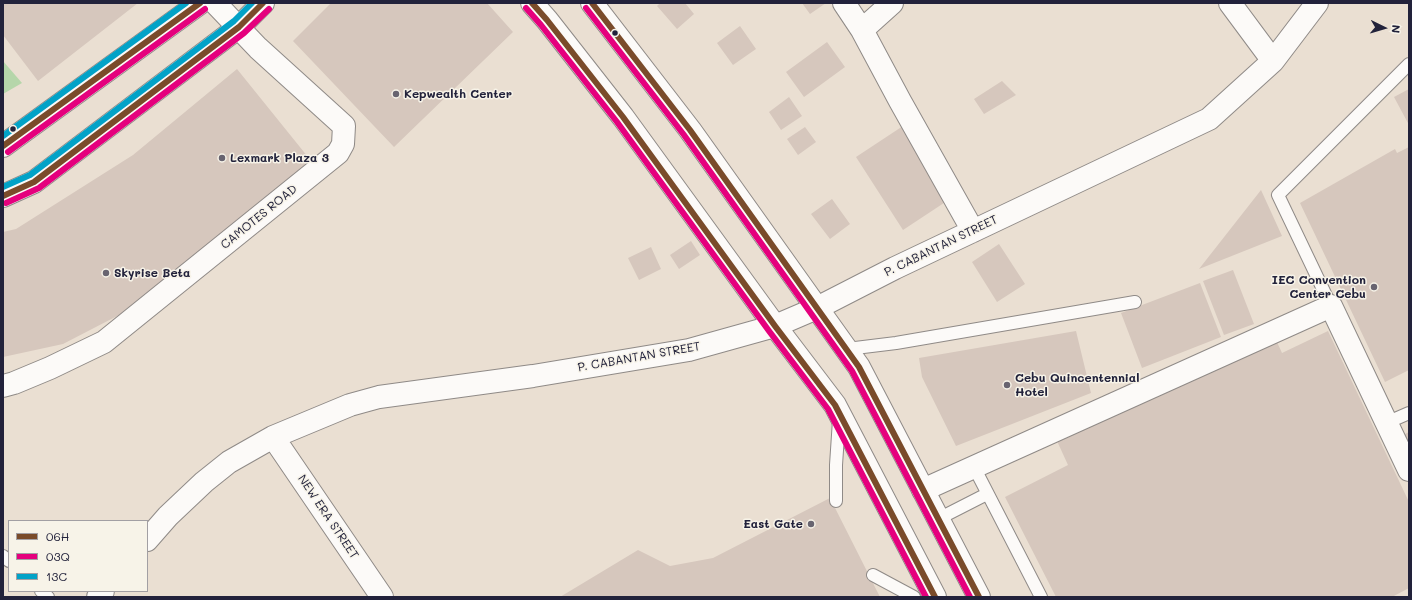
<!DOCTYPE html>
<style>
body{margin:0}
#map{position:relative;width:1412px;height:600px;overflow:hidden;background:#eadfd2;font-family:Mali,sans-serif}
canvas{display:block}
.frame{position:absolute;inset:0;border:4px solid #22223b;pointer-events:none}
.legend{position:absolute;left:8px;top:520px;width:140px;height:72px;box-sizing:border-box;background:#f7f3e8;border:1px solid #a29fa3;margin:0;padding:5px 7px;list-style:none;font-size:12px;color:#22223b}
.legend li{display:flex;align-items:center;gap:8px;height:20px}
.legend b{width:20px;border:1px solid #a29fa3}
.north{position:absolute;left:1364px;top:8px;width:40px;height:40px;-webkit-text-stroke:3px #f7f3e8;paint-order:stroke;rotate:95deg;font-size:11px;font-weight:700;line-height:16px;text-align:center;color:#22223b}
.north::after{content:'';display:block;margin:auto;width:14px;height:18px;background:#22223b;clip-path:polygon(50% 0,100% 100%,50% 72%,0 100%)}
</style>
<div id="map">
<canvas width="1412" height="600"></canvas>
<div class="frame"></div>
<ul class="legend">
<li><b style="height:5px;background:#7a4b2a"></b>06H</li>
<li><b style="height:5px;background:#e5007d"></b>03Q</li>
<li><b style="height:5px;background:#02a2c7"></b>13C</li>
</ul>
<div class="north">N</div>
</div>
<script>
const ctx = document.querySelector('canvas').getContext('2d');
ctx.lineJoin = 'round';
function fillPath(path, color) { ctx.fillStyle = color; ctx.fill(path, 'evenodd'); }
const toPath = rows => new Path2D(rows.map(r => 'M' + r).join(''));
function stroke(path, color, width, dash) { ctx.strokeStyle = color; ctx.lineWidth = width; ctx.lineCap = dash ? 'butt' : 'round'; ctx.setLineDash(dash || []); ctx.stroke(path); }
function drawText(font, color, halo, rows, align = 'center') {
  ctx.font = font + ' Mali,sans-serif'; ctx.lineWidth = 3; ctx.setLineDash([]); ctx.textBaseline = 'middle'; ctx.strokeStyle = halo; ctx.fillStyle = color; for (const [text, x, y, turn = 0] of rows) {
    ctx.save(); ctx.translate(x, y); ctx.rotate((+turn || 0) * Math.PI / 180); ctx.textAlign = isNaN(turn) ? turn : align; if (halo) ctx.strokeText(text, 0, 0); ctx.fillText(text, 0, 0); ctx.restore();
  }
}
fillPath(toPath([
 [3,61,22,83,3,94]
]), '#b5d6aa');
fillPath(toPath([
 [3,3,138,3,38,81,3,35],
 [331,3,487,3,513,32,394,147,293,41],
 [660,3,685,3,694,14,677,29,657,6],
 [802,3,826,3,810,14],
 [740,26,756,49,733,65,717,43],
 [827,42,845,67,804,97,786,72],
 [237,69,312,162,150,299,63,344,3,357,3,232,16,229,133,155],
 [1002,81,1016,95,984,114,974,99],
 [1409,89,1409,125,1394,97],
 [789,97,802,116,781,130,769,112],
 [906,124,953,197,903,230,856,157],
 [805,127,816,142,798,155,787,139],
 [1409,147,1409,370,1385,382,1300,203,1395,149,1397,153],
 [1261,190,1282,236,1199,269],
 [832,199,850,224,830,239,811,214],
 [691,241,700,255,679,269,670,255],
 [999,244,1025,284,997,302,972,262],
 [651,247,661,269,639,280,628,258],
 [1233,270,1254,324,1224,335,1203,281],
 [1200,283,1221,337,1142,368,1121,313],
 [1076,331,1091,393,956,446,922,377,919,358],
 [1328,331,1409,502,1409,588,1392,597,1056,597,1005,497,1068,465,1057,441,1277,342,1282,353],
 [1409,432,1409,452,1401,436],
 [830,498,880,597,560,597,638,550,670,566,713,558]
]), '#d6c7bd');
const service = toPath([
 [1331,306,1278,195,1409,64],
 [847,349,896,343,1135,302],
 [1386,423,1409,413],
 [974,467,1041,597],
 [836,501,836,465,839,420],
 [938,519,987,494],
 [3,556,9,561],
 [873,575,914,597],
 [41,591,48,597]
]);
const minor = toPath([
 [844,3,862,30,900,101,973,231],
 [1230,3,1273,61],
 [862,30,892,3],
 [3,386,14,383,50,368,104,342,338,153,343,144,344,126,258,48,215,3],
 [273,437,382,597],
 [923,490,1331,306,1409,470],
 [147,540,168,516,204,482,229,462,273,437,350,405,379,397,533,376,689,350,775,326,817,308,895,268,1209,119,1273,61,1317,3],
 [98,597,103,591]
]);
const tertiary = toPath([
 [3,146,200,3],
 [3,196,34,182,239,27,263,3]
]);
const secondary = toPath([
 [532,3,547,20,623,117,775,326,835,405,935,597],
 [592,3,690,130,859,367,979,597]
]);
stroke(service, '#8f8a87', 14);
stroke(minor, '#8f8a87', 24);
stroke(tertiary, '#8f8a87', 24);
stroke(secondary, '#8f8a87', 24);
stroke(service, '#fcfaf8', 12);
stroke(minor, '#fcfaf8', 22);
stroke(tertiary, '#fcfaf8', 22);
stroke(secondary, '#fcfaf8', 22);
stroke(toPath([
 [532,3,547,20,623,117,775,326,835,405,935,597],
 [592,3,690,130,859,367,979,597],
 [3,146,200,3],
 [3,196,34,182,239,27,263,3]
]), '#7a4b2a', 6);
stroke(toPath([
 [526,8,541,25,617,122,769,331,828,409,926,597],
 [586,8,684,135,852,371,970,597],
 [8,152,205,9],
 [6,203,39,188,244,33,269,9]
]), '#e5007d', 6);
stroke(toPath([
 [3,136,186,3],
 [3,187,30,175,234,21,252,3]
]), '#02a2c7', 6);
for (const [x, y, r, color] of [
 [615,33,3.5,"#22223b"],
 [396,94,4,"#686470"],
 [13,129,3.5,"#22223b"],
 [222,158,4,"#686470"],
 [106,273,4,"#686470"],
 [1374,287,4,"#686470"],
 [1007,385,4,"#686470"],
 [811,524,4,"#686470"]
]) { const dot = new Path2D(); dot.arc(x, y, r, 0, 2 * Math.PI); ctx.fillStyle = color; ctx.fill(dot); stroke(dot, '#f7f3e8', 1.5); }
drawText('bold 12px', '#22223b', '#f7f3e8', [
 ["Kepwealth Center",404,94],
 ["Lexmark Plaza 3",230,158],
 ["Skyrise Beta",114,273],
 ["IEC Convention",1366,280,"right"],
 ["Center Cebu",1366,294,"right"],
 ["Cebu Quincentennial",1015,378],
 ["Hotel",1015,392],
 ["East Gate",803,524,"right"]
], 'left');
drawText('12px', '#22223b', '#f7f3e8', [
 ["CAMOTES ROAD",259,217,-39],
 ["P. CABANTAN STREET",941,246,-26],
 ["P. CABANTAN STREET",639,357,-10],
 ["NEW ERA STREET",328,517,56]
]);
</script>
